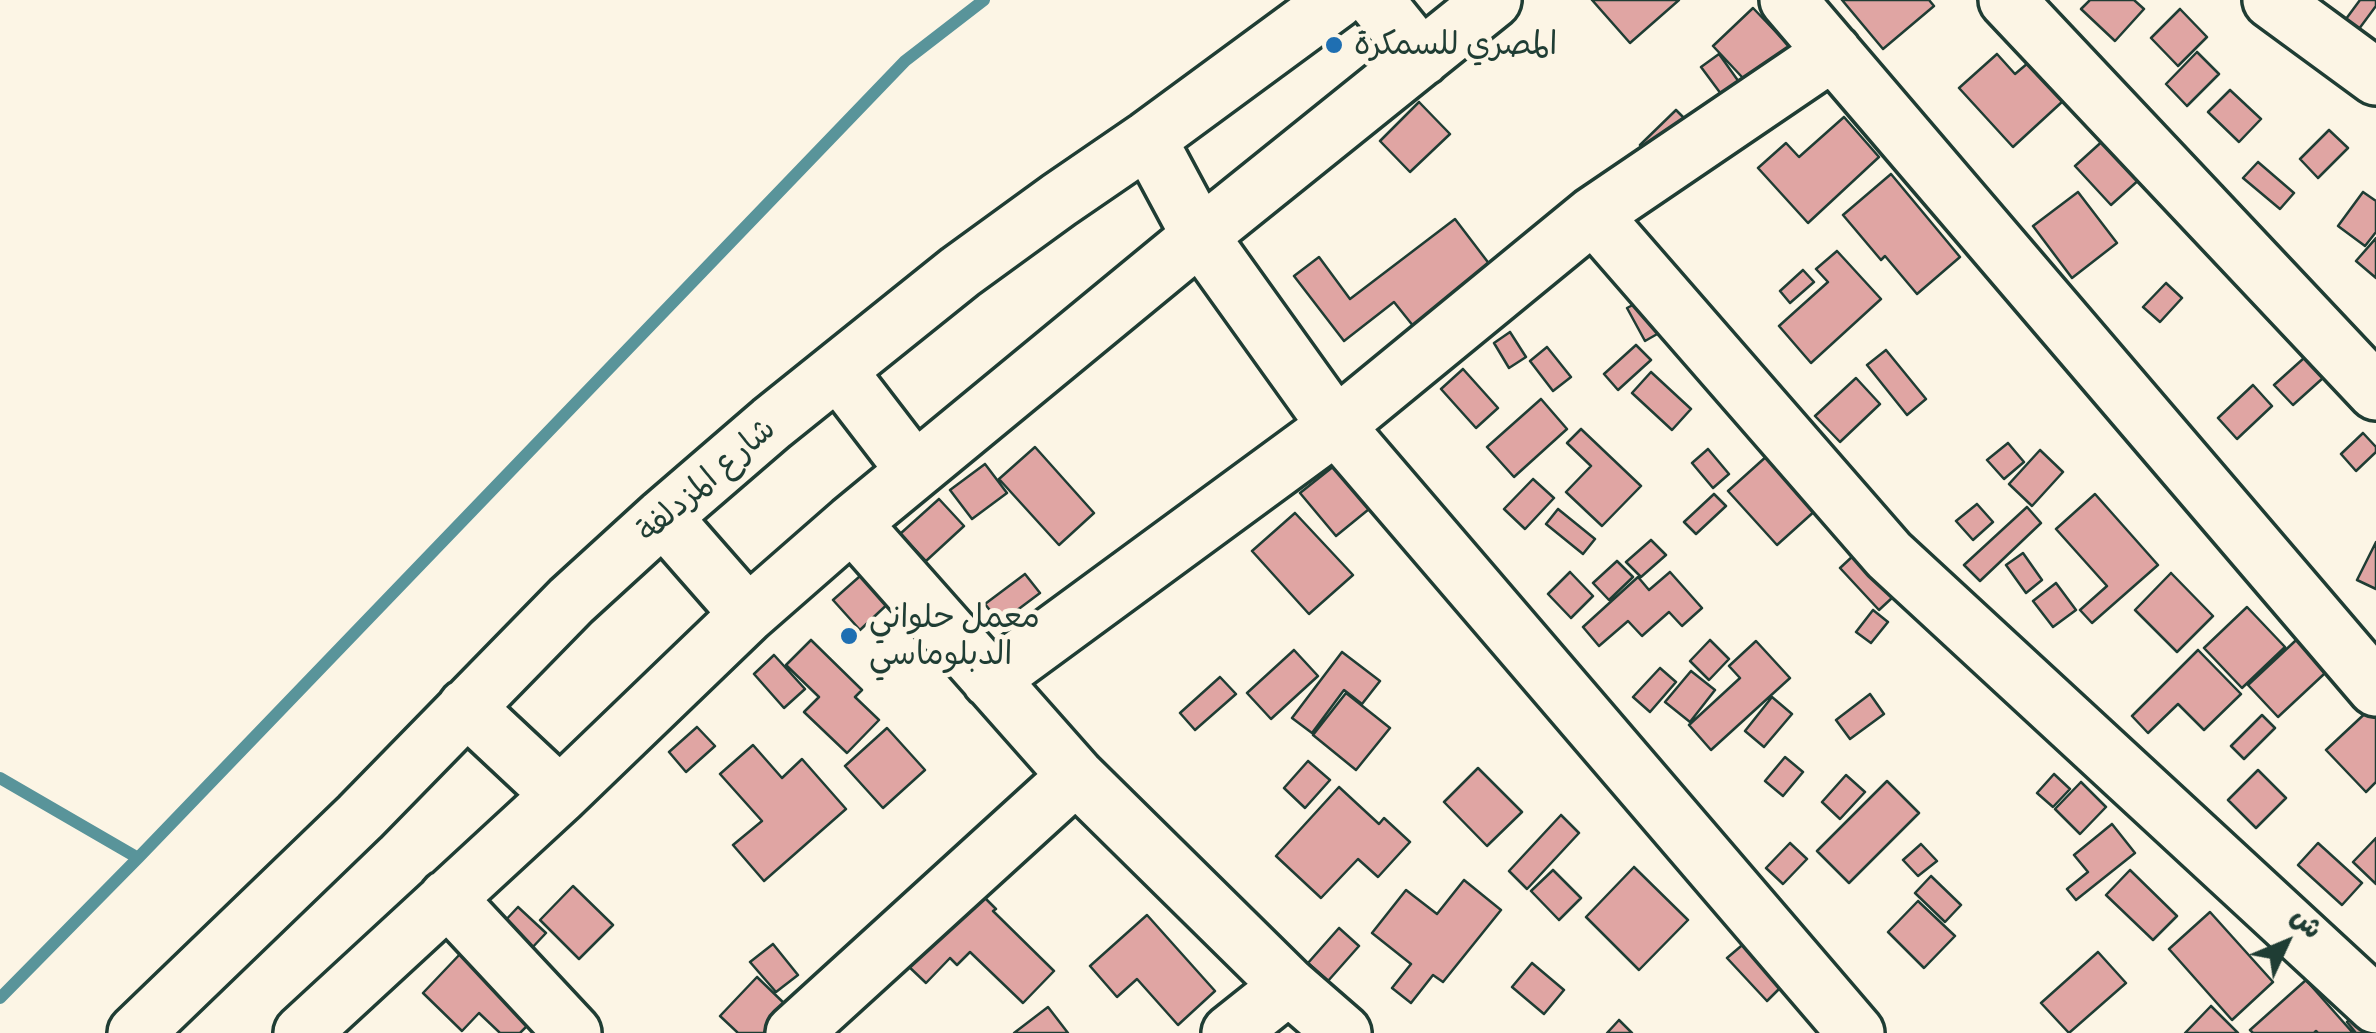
<!DOCTYPE html>
<meta charset="utf-8">
<style>
body{margin:0}
#map{position:relative;width:2376px;height:1033px;overflow:hidden;background:#fcf5e5;font-family:"Patrick Hand","Playpen Sans Arabic",sans-serif}
canvas{display:block}
.north{position:absolute;left:2236px;top:893px;width:100px;height:100px;-webkit-text-stroke:8px #fcf5e5;paint-order:stroke;rotate:46deg;font-size:28px;font-weight:700;line-height:40px;text-align:center;color:#1f3d34}
.north::after{content:'';display:block;margin:auto;width:35px;height:45px;background:#1f3d34;clip-path:polygon(50% 0,100% 100%,50% 72%,0 100%)}
</style>
<div id="map">
<canvas width="2376" height="1033"></canvas>
<div class="north">ش</div>
</div>
<script>
const ctx = document.querySelector('canvas').getContext('2d');
ctx.lineJoin = 'round';
const toPath = rows => new Path2D(rows.map(r => 'M' + r).join(''));
function stroke(path, color, width, dash) { ctx.strokeStyle = color; ctx.lineWidth = width; ctx.lineCap = dash ? 'butt' : 'round'; ctx.setLineDash(dash || []); ctx.stroke(path); }
function fillPath(path, color) { ctx.fillStyle = color; ctx.fill(path, 'evenodd'); }
function drawText(font, color, halo, rows, align = 'center') {
  ctx.font = font + ' "Patrick Hand","Playpen Sans Arabic",sans-serif'; ctx.lineWidth = 10; ctx.setLineDash([]); ctx.textBaseline = 'middle'; ctx.strokeStyle = halo; ctx.fillStyle = color; for (const [text, x, y, turn = 0] of rows) {
    ctx.save(); ctx.translate(x, y); ctx.rotate((+turn || 0) * Math.PI / 180); ctx.textAlign = isNaN(turn) ? turn : align; if (halo) ctx.strokeText(text, 0, 0); ctx.fillText(text, 0, 0); ctx.restore();
  }
}
stroke(toPath([
 [0,778,138,858,905,61,984,0],
 [0,998,138,858]
]), '#59949a', 12);
const building = toPath([
 [1592,0,1679,0,1630,43,1592,0],
 [1842,0,1929,0,1934,6,1883,49,1842,0],
 [2090,0,2134,0,2144,9,2115,41,2081,9,2090,0],
 [2360,0,2376,0,2376,6,2356,33,2343,23,2360,0],
 [1753,8,1797,54,1756,92,1713,46,1753,8],
 [2180,9,2207,37,2178,66,2151,38,2180,9],
 [2197,52,2219,74,2187,106,2166,84,2197,52],
 [1719,54,1744,89,1727,102,1701,67,1719,54],
 [1997,54,2015,74,2028,63,2063,101,2013,147,1959,88,1997,54],
 [2230,90,2261,119,2239,142,2208,112,2230,90],
 [1419,102,1450,134,1410,172,1380,141,1419,102],
 [1676,110,1693,127,1657,162,1640,145,1676,110],
 [1844,117,1879,157,1808,223,1758,168,1786,143,1799,157,1844,117],
 [2329,130,2348,148,2318,178,2300,159,2329,130],
 [2107,137,2162,159,2111,205,2075,166,2107,137],
 [2258,162,2294,193,2280,209,2243,178,2258,162],
 [1891,174,1960,257,1917,294,1885,256,1881,260,1843,215,1891,174],
 [2078,192,2117,243,2072,278,2033,226,2078,192],
 [2363,192,2376,201,2376,232,2365,246,2338,226,2363,192],
 [1455,219,1500,278,1422,337,1394,302,1344,341,1294,276,1319,257,1350,299,1455,219],
 [2376,238,2376,278,2356,261,2376,238],
 [1837,251,1881,299,1811,363,1779,326,1828,282,1816,269,1837,251],
 [1803,270,1814,282,1790,303,1780,291,1803,270],
 [2166,283,2182,298,2160,322,2143,307,2166,283],
 [1648,297,1666,329,1645,341,1627,308,1648,297],
 [1510,332,1526,357,1509,368,1494,343,1510,332],
 [1636,345,1651,360,1618,390,1604,374,1636,345],
 [1547,347,1571,377,1553,391,1530,361,1547,347],
 [2314,349,2333,369,2293,405,2274,385,2314,349],
 [1886,350,1926,399,1907,415,1867,365,1886,350],
 [1463,369,1498,408,1476,428,1441,389,1463,369],
 [1651,372,1691,409,1672,430,1632,393,1651,372],
 [1856,378,1880,404,1840,442,1815,416,1856,378],
 [2253,385,2272,406,2237,439,2218,418,2253,385],
 [1541,399,1567,429,1514,477,1487,447,1541,399],
 [1581,429,1641,486,1602,526,1566,492,1591,466,1567,443,1581,429],
 [2363,433,2376,447,2376,452,2356,471,2341,454,2363,433],
 [2008,443,2024,462,2004,479,1987,460,2008,443],
 [1035,447,1094,513,1059,545,999,479,1035,447],
 [1708,449,1729,474,1713,488,1692,463,1708,449],
 [2040,450,2063,472,2032,506,2009,484,2040,450],
 [1768,455,1817,509,1777,545,1728,491,1768,455],
 [1339,462,1374,505,1336,536,1300,493,1339,462],
 [985,464,1007,493,972,519,950,490,985,464],
 [1533,479,1554,498,1525,529,1504,509,1533,479],
 [1714,494,1726,506,1696,534,1684,522,1714,494],
 [2095,494,2158,565,2092,623,2080,610,2107,586,2056,529,2095,494],
 [939,499,964,526,926,561,900,534,939,499],
 [1977,504,1993,522,1973,540,1956,521,1977,504],
 [2027,507,2041,523,1980,581,1964,565,2027,507],
 [1558,509,1595,539,1583,554,1546,524,1558,509],
 [1295,513,1353,575,1309,614,1252,551,1295,513],
 [1651,540,1666,555,1641,577,1626,562,1651,540],
 [1868,542,1907,584,1879,610,1840,568,1868,542],
 [2376,542,2376,589,2357,580,2376,542],
 [2023,553,2042,580,2026,593,2006,565,2023,553],
 [1617,561,1633,577,1609,600,1593,583,1617,561],
 [868,569,894,598,860,630,833,600,868,569],
 [1570,572,1593,596,1571,618,1548,594,1570,572],
 [1670,572,1702,608,1682,626,1669,612,1642,636,1628,621,1599,646,1583,627,1638,577,1649,590,1670,572],
 [2171,573,2213,616,2177,652,2135,610,2171,573],
 [1025,574,1040,593,1000,623,985,604,1025,574],
 [2056,583,2076,610,2053,627,2033,601,2056,583],
 [2247,607,2285,647,2242,688,2204,648,2247,607],
 [1873,610,1888,622,1871,643,1856,632,1873,610],
 [2308,629,2338,661,2278,717,2248,685,2308,629],
 [811,640,862,690,855,697,879,720,847,753,804,712,819,697,786,665,811,640],
 [1710,640,1729,659,1709,680,1690,661,1710,640],
 [1756,641,1790,678,1711,750,1689,725,1740,678,1729,666,1756,641],
 [1294,650,1318,676,1271,719,1247,693,1294,650],
 [2198,650,2241,694,2204,730,2178,704,2148,733,2132,716,2198,650],
 [1342,652,1380,681,1362,704,1344,690,1312,733,1292,718,1342,652],
 [774,655,805,689,784,708,754,674,774,655],
 [1660,668,1676,682,1650,712,1633,697,1660,668],
 [1691,671,1715,690,1690,722,1665,702,1691,671],
 [1220,677,1236,694,1195,730,1180,713,1220,677],
 [1346,693,1390,728,1356,770,1313,735,1346,693],
 [1870,694,1884,714,1850,739,1836,720,1870,694],
 [1772,697,1792,714,1764,747,1745,731,1772,697],
 [2372,707,2376,712,2376,782,2366,792,2326,750,2372,707],
 [2262,715,2275,728,2244,759,2231,746,2262,715],
 [697,727,715,746,686,772,669,752,697,727],
 [887,728,925,770,883,808,845,766,887,728],
 [753,745,782,778,802,759,846,809,764,881,733,845,762,821,720,774,753,745],
 [1785,757,1803,772,1783,796,1765,781,1785,757],
 [1308,761,1330,780,1305,808,1284,788,1308,761],
 [1478,768,1522,812,1487,846,1444,802,1478,768],
 [2258,770,2286,798,2256,828,2228,800,2258,770],
 [2054,774,2070,789,2053,807,2037,793,2054,774],
 [1846,775,1865,792,1840,819,1822,802,1846,775],
 [1887,781,1919,813,1849,883,1817,851,1887,781],
 [2081,782,2106,807,2080,834,2055,809,2081,782],
 [1339,787,1379,824,1384,818,1410,842,1378,877,1358,859,1321,898,1276,856,1339,787],
 [1561,815,1579,833,1527,889,1509,871,1561,815],
 [2112,824,2135,853,2076,900,2067,889,2088,872,2074,855,2112,824],
 [2376,838,2376,884,2353,862,2376,838],
 [1790,843,1807,859,1783,884,1766,868,1790,843],
 [2318,843,2362,883,2342,905,2298,865,2318,843],
 [1921,844,1937,861,1918,876,1903,860,1921,844],
 [1634,867,1688,920,1639,970,1586,917,1634,867],
 [1553,870,1581,898,1559,920,1531,891,1553,870],
 [2130,870,2177,916,2153,940,2106,895,2130,870],
 [1931,876,1961,905,1945,922,1915,893,1931,876],
 [1464,880,1501,910,1443,982,1433,975,1411,1003,1392,988,1411,964,1372,933,1406,890,1437,914,1464,880],
 [573,886,613,925,579,959,540,920,573,886],
 [976,889,996,909,993,911,1054,971,1023,1003,970,952,957,965,950,958,926,983,905,963,976,889],
 [1918,901,1955,936,1924,968,1888,932,1918,901],
 [518,907,546,933,530,950,502,924,518,907],
 [2210,912,2273,982,2232,1020,2169,949,2210,912],
 [1147,915,1215,991,1178,1025,1137,979,1117,997,1090,966,1147,915],
 [1339,928,1359,946,1328,981,1308,963,1339,928],
 [1747,941,1786,982,1767,1001,1727,958,1747,941],
 [773,944,798,975,776,992,750,962,773,944],
 [462,952,533,1020,520,1033,500,1033,479,1013,462,1031,423,993,462,952],
 [2098,952,2126,983,2069,1033,2041,1003,2098,952],
 [1532,963,1564,990,1544,1014,1512,987,1532,963],
 [757,977,789,1008,765,1033,738,1033,720,1016,757,977],
 [2306,980,2353,1033,2318,1033,2316,1031,2314,1033,2253,1033,2250,1030,2306,980],
 [2376,997,2376,1028,2370,1033,2356,1033,2347,1022,2376,997],
 [2211,1006,2238,1033,2185,1033,2211,1006],
 [1048,1007,1068,1033,1014,1033,1048,1007],
 [1619,1020,1632,1033,1607,1033,1619,1020]
]);
fillPath(building, '#e0a5a3');
stroke(building, '#1f3d34', 2.5);
const minor = toPath([
 [1375,0,1422,58],
 [1788,0,2376,688],
 [2007,0,2376,392],
 [2271,0,2376,77],
 [1148,139,1200,236,1336,426,1856,1033],
 [1593,215,1889,555,2376,1005],
 [839,372,915,471],
 [663,517,748,614],
 [852,523,1076,776,1289,986,1343,1033],
 [990,680,1336,426,1593,215,1833,52],
 [466,707,560,795],
 [447,898,573,1033],
 [136,1033,360,817,571,601,663,517,772,423,960,272,1059,200,1148,139,1337,0],
 [302,1033,560,795,748,614,852,523,1200,236,1493,0],
 [794,1033,1076,776],
 [1230,1033,1289,986]
]);
stroke(minor, '#1f3d34', 62);
stroke(minor, '#fcf5e5', 55);
for (const [x, y, r, color] of [
 [1334,45,10,"#1f6fb2"],
 [849,636,10,"#1f6fb2"]
]) { const dot = new Path2D(); dot.arc(x, y, r, 0, 2 * Math.PI); ctx.fillStyle = color; ctx.fill(dot); stroke(dot, '#fcf5e5', 4); }
drawText('32px', '#1f3d34', '#fcf5e5', [
 ["المصري للسمكرة",1354,45],
 ["معمل حلواني",869,618],
 ["الدبلوماسي",869,655]
], 'left');
drawText('32px', '#1f3d34', '#fcf5e5', [
 ["شارع المزدلفة",707,481,-41]
]);
</script>
